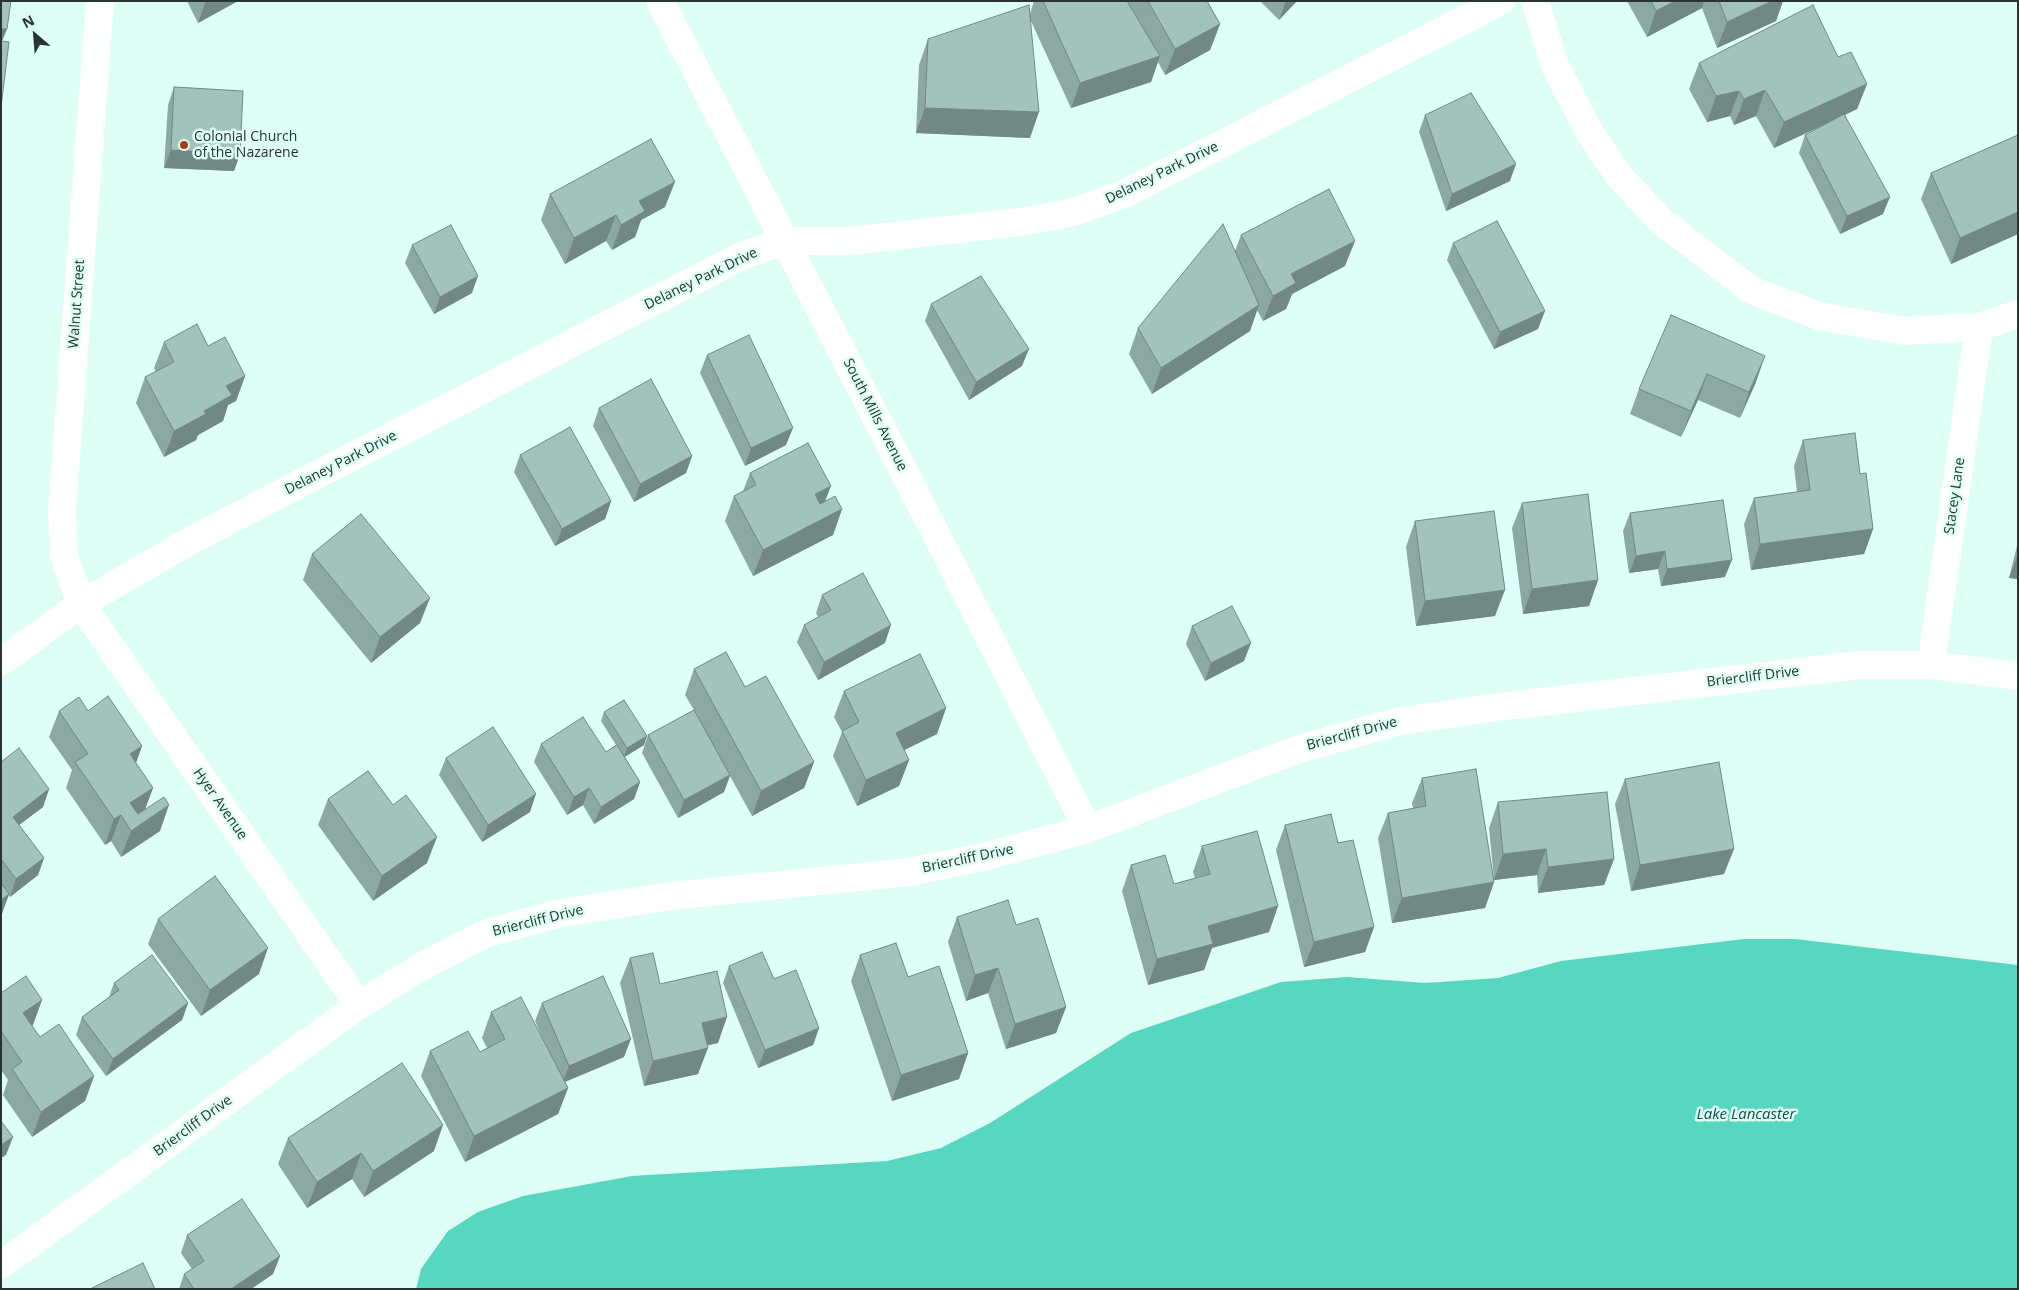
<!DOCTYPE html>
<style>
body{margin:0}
#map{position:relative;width:2019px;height:1290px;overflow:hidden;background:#ddfff6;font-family:"Open Sans",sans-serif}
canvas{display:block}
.frame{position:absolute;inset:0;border:2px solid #273431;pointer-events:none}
.north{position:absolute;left:10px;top:10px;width:50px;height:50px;-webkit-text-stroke:4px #ddfff6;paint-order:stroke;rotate:333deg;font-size:14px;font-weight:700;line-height:20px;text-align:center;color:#273431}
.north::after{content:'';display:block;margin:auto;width:18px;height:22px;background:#273431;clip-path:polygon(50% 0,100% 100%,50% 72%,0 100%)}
</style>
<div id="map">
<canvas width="2019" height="1290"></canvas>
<div class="frame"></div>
<div class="north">N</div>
</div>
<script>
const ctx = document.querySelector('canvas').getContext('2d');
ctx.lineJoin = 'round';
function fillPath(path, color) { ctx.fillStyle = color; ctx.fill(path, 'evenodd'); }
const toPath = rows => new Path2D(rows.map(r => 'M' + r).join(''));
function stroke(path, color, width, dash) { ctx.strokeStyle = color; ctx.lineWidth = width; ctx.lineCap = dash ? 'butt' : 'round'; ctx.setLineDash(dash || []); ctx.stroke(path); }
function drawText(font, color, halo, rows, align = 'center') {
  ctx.font = font + ' "Open Sans",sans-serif'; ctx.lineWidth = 5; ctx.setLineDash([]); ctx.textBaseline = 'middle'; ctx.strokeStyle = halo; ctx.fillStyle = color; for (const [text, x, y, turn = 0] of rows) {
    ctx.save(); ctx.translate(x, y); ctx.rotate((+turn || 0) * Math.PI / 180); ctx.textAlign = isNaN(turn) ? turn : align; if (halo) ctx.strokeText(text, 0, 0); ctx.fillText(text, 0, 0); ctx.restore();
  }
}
fillPath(toPath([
 [1744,939,1795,939,2018,965,2018,1289,416,1289,421,1269,448,1231,478,1212,523,1196,632,1176,887,1161,941,1148,990,1123,1131,1033,1281,982,1347,977,1425,983,1498,978,1561,961]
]), '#57d7bf');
stroke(toPath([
 [100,1,62,511,64,556,81,604,359,1005],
 [1535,1,1555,66,1590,133,1619,176,1660,220,1751,290,1819,316,1904,331,1979,327,2018,314],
 [1,662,81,604,197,537,741,256,785,241,849,241,1028,221,1074,212,1126,193,1501,1],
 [1931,665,1979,327]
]), '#fff', 28);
stroke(toPath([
 [660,1,785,241,1088,829],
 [1,1265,359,1005,419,968,485,934,556,914,670,896,910,872,987,856,1088,829,1299,749,1400,721,1506,706,1859,665,1931,665,2018,676]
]), '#fff', 28);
fillPath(toPath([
 [187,1,238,1,198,23],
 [1034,1,1207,1,1220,24,1210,50,1165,75,1158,62,1151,82,1071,108,1030,19,1030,138,916,133,919,65,928,39,1030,14],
 [1260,1,1297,1,1279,20],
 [1627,1,1783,1,1776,21,1717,48,1702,8,1647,37],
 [1838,57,1867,84,1857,109,1845,115,1883,214,1840,234,1799,153,1805,135,1824,125,1774,148,1756,116,1734,125,1730,116,1707,122,1689,89,1699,63],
 [174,87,240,154,234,171,164,168,168,105],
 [1425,115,1510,181,1446,211,1419,132],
 [2018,135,2018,234,1951,264,1921,199,1931,173],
 [550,194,665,207,641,220,635,237,612,250,606,241,565,264,541,220],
 [1241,235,1345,266,1292,294,1286,309,1263,321,1257,310,1250,331,1152,394,1129,354,1138,328,1235,251],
 [1453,243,1538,329,1494,349,1447,260],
 [412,245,472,293,434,314,405,263],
 [931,304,1022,366,969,400,925,321],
 [1671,315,1756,382,1740,418,1698,400,1681,437,1630,414,1639,389],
 [164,342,208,346,245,376,236,401,228,405,223,421,198,435,196,440,164,457,136,403,145,377,156,372,154,368],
 [707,355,786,445,745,466,700,373],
 [599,408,692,456,686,473,634,502,593,426],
 [1803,440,1860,474,1873,529,1864,554,1751,570,1744,524,1754,498,1797,492,1794,466],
 [520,455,611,501,605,519,555,546,514,472],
 [750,473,826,501,842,509,833,535,753,576,725,521,734,496,743,491],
 [1522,503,1598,580,1589,606,1523,614,1512,528],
 [1630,513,1725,577,1661,586,1658,569,1629,573,1623,531],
 [1415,521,1495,616,1416,626,1406,547],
 [2018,542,2018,579,2009,578],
 [312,554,420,623,371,663,303,580],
 [822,595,885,643,818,680,797,642,804,625,818,617,816,613],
 [1192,626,1244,661,1205,681,1186,644],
 [694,669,745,687,814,762,804,788,752,816,730,776,724,792,678,818,642,753,648,735,694,710,685,695],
 [844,691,946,708,937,734,904,750,909,760,899,786,857,806,833,756,842,732,834,717],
 [59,711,88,711,142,746,136,763,153,788,145,810,160,831,121,857,111,841,105,845,66,788,72,770,49,737],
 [604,712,644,745,625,757,640,782,634,799,594,824,583,805,567,815,534,762,541,744,606,752,616,745,601,721],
 [446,758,530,812,482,842,439,775],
 [1,762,49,789,43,807,19,825,44,858,38,875,10,897,9,895,1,916],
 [1422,778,1494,882,1485,908,1392,923,1378,838,1388,813,1413,808,1412,803],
 [1625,779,1724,874,1631,891,1615,804],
 [328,799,427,863,373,901,318,825],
 [1498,802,1614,859,1604,885,1538,893,1537,875,1494,880,1489,828],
 [1285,825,1338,843,1374,927,1365,952,1304,967,1276,850],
 [1202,846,1278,906,1269,932,1212,948,1204,970,1148,985,1122,891,1131,865,1174,884,1195,878,1193,872],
 [957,917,1016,925,1066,1007,1056,1033,1006,1049,988,993,966,1001,948,942],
 [158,919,259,974,201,1016,148,944],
 [860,955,908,977,968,1053,959,1079,892,1101,851,981],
 [630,958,718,1043,707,1045,698,1074,644,1086,620,983],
 [729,966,774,979,819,1028,813,1045,758,1068,723,983],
 [114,983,188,1003,182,1020,106,1076,76,1035,82,1017,109,997],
 [1,993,42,1000,32,1026,40,1037,94,1076,85,1101,32,1137,3,1095,8,1080,1,1070],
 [542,1003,624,1057,565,1082,568,1088,558,1114,465,1162,421,1076,430,1051,480,1052,487,1048,482,1038,491,1012,547,1049,535,1021],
 [288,1138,434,1151,364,1197,352,1179,307,1208,278,1164],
 [187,1235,280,1256,273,1274,251,1289,179,1289,184,1274,192,1269,181,1253]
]), '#8ba8a1');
fillPath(toPath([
 [206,1,238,1,198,23],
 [1286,1,1297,1,1279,20],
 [1675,1,1704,1,1702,8,1647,37,1656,11],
 [1772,1,1783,1,1776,21,1717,48,1727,22],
 [1220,24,1210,50,1165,75,1175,49],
 [1,29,7,29,1,44],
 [1160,56,1151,82,1071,108,1080,83],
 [1867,84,1857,109,1774,148,1784,122],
 [1765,90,1756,116,1734,125,1744,99],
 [1739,91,1730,116,1707,122,1716,96],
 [925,108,1039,112,1030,138,916,133],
 [171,150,240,154,234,171,164,168],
 [1516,164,1510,181,1446,211,1452,194],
 [675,182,665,207,641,220,635,237,612,250,621,225,639,201],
 [1890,197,1883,214,1840,234,1847,216],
 [2018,212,2018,234,1951,264,1960,238],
 [616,215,606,241,565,264,574,238],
 [1355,241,1345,266,1292,294,1286,309,1263,321,1273,296,1291,274],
 [478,276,472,293,434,314,440,297],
 [1259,305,1250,331,1152,394,1161,368],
 [1545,311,1538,329,1494,349,1500,332],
 [1029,349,1022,366,969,400,976,382],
 [1765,356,1756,382,1740,418,1749,392],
 [1707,374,1698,400,1681,437,1691,411],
 [245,376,236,401,228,405,223,421,198,435,196,440,164,457,174,431,204,411,226,386],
 [793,428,786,445,745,466,751,448],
 [692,456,686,473,634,502,640,484],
 [831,486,821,512,815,494],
 [611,501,605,519,555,546,562,529],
 [842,509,833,535,753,576,763,550],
 [1873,529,1864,554,1751,570,1760,544],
 [1665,551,1658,569,1629,573,1636,556],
 [2018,554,2018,579,2009,578],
 [1732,560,1725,577,1661,586,1667,569],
 [1598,580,1589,606,1523,614,1532,589],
 [1505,590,1495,616,1416,626,1425,601],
 [430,598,420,623,371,663,380,637],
 [891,625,885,643,818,680,824,662],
 [1251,643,1244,661,1205,681,1211,663],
 [946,708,937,734,886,759,896,733],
 [647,736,644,745,624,757,627,748],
 [142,746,133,771,130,754],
 [909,760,899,786,857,806,866,780],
 [814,762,804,788,752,816,761,791],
 [730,775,724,792,678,818,684,800],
 [640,782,634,799,594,824,601,807],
 [153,788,143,814,127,825,130,803],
 [589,788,583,805,567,815,574,797],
 [49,789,43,807,7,834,13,817],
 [536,794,530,812,482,842,488,825],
 [169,805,160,831,121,857,131,831],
 [121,815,111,841,105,845,114,819],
 [437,837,427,863,373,901,382,876],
 [1546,849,1537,875,1494,880,1503,854],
 [1734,849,1724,874,1631,891,1640,865],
 [44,858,38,875,10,897,16,879],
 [1614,859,1604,885,1538,893,1548,867],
 [1494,882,1485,908,1392,923,1402,898],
 [9,894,1,916,1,900],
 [1278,906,1269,932,1212,948,1204,970,1148,985,1157,959,1208,926],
 [1374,927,1365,952,1304,967,1314,942],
 [268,948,259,974,201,1016,210,990],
 [998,968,988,993,966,1001,975,975],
 [42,1000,33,1025,14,1038,23,1013],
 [188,1003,182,1020,106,1076,113,1059],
 [1066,1007,1056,1033,1006,1049,1015,1024],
 [727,1017,718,1043,692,1049,702,1023],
 [819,1028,813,1045,758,1068,765,1050],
 [631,1039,624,1057,562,1083,569,1066],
 [708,1048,698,1074,644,1086,653,1061],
 [968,1053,959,1079,892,1101,901,1075],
 [94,1076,85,1101,32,1137,41,1112],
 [568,1088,558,1114,465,1162,474,1136],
 [443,1125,434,1151,364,1197,373,1171],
 [13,1137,6,1155,1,1158,1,1145],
 [361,1153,352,1179,307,1208,317,1182],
 [280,1256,273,1274,251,1289,231,1289]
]), '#718883');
const building = toPath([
 [1,1,11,1,7,29,1,29,1,1],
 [1043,1,1127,1,1160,56,1080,83,1043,1],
 [1148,1,1207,1,1220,24,1175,49,1148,1],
 [1651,1,1675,1,1656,11,1651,1],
 [1719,1,1772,1,1727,22,1719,1],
 [1029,5,1039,112,925,108,928,39,1029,5],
 [1813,5,1838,57,1851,52,1867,84,1784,122,1765,90,1744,99,1739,91,1716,96,1699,63,1813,5],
 [1,41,9,42,1,107,1,41],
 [174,87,243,91,240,154,171,150,174,87],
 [1471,93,1516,164,1452,194,1425,115,1471,93],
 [1844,114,1890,197,1847,216,1805,135,1844,114],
 [2018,135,2018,212,1960,238,1931,173,2018,135],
 [651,139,675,182,639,201,645,211,621,225,616,215,574,238,550,194,651,139],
 [1329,189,1355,241,1291,274,1296,283,1273,296,1241,235,1329,189],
 [1497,221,1545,311,1500,332,1453,243,1497,221],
 [1223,224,1259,305,1161,368,1138,328,1223,224],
 [451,225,478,276,440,297,412,245,451,225],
 [981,276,1029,349,976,382,931,304,981,276],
 [1671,315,1765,356,1749,392,1707,374,1691,411,1639,389,1671,315],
 [197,324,208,346,225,337,245,376,226,386,232,395,204,411,206,414,174,431,145,377,174,362,164,342,197,324],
 [749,335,793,428,751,448,707,355,749,335],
 [651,379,692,456,640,484,599,408,651,379],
 [570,427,611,501,562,529,520,455,570,427],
 [1855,433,1860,474,1866,473,1873,529,1760,544,1754,498,1810,490,1803,440,1855,433],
 [808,443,831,486,815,494,820,504,835,496,842,509,763,550,734,496,756,485,750,473,808,443],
 [1588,494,1598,580,1532,589,1522,503,1588,494],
 [1723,500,1732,560,1667,569,1665,551,1636,556,1630,513,1723,500],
 [1494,511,1505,590,1425,601,1415,521,1494,511],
 [361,514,430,598,380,637,312,554,361,514],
 [863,573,891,625,824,662,804,625,831,610,822,595,863,573],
 [1232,606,1251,643,1211,663,1192,626,1232,606],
 [726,652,745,687,766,676,814,762,761,791,694,669,726,652],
 [920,654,946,708,896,733,909,760,866,780,842,731,859,722,844,691,920,654],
 [108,696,142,746,130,754,153,788,130,803,138,814,164,797,169,805,131,831,121,815,114,819,75,762,88,754,59,711,79,697,88,711,108,696],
 [624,700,647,736,627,748,604,712,624,700],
 [694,710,730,775,684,800,648,735,694,710],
 [583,717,606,752,617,745,640,782,601,807,589,788,574,797,541,744,583,717],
 [493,727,536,794,488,825,446,758,493,727],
 [19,748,49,789,13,817,44,858,16,879,1,859,1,762,19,748],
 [1719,762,1734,849,1640,865,1625,779,1719,762],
 [1476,769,1494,882,1402,898,1388,813,1426,806,1422,778,1476,769],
 [368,771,393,805,406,795,437,837,382,876,328,799,368,771],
 [1607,792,1614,859,1548,867,1546,849,1503,854,1498,802,1607,792],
 [1331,814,1338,843,1353,840,1374,927,1314,942,1285,825,1331,814],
 [1257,831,1278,906,1208,926,1213,944,1157,959,1131,865,1165,855,1174,884,1210,874,1202,846,1257,831],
 [215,876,268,948,210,990,158,919,215,876],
 [1,883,9,894,1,900,1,883],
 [1008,900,1016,925,1038,918,1066,1007,1015,1024,998,968,975,975,957,917,1008,900],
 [896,943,908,977,939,966,968,1053,901,1075,860,955,896,943],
 [762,952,774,979,796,970,819,1028,765,1050,729,966,762,952],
 [653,953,660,984,717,971,727,1017,702,1023,708,1048,653,1061,630,958,653,953],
 [152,955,188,1003,113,1059,82,1017,119,990,114,983,152,955],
 [26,976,42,1000,23,1013,40,1037,59,1024,94,1076,41,1112,12,1069,22,1062,1,1031,1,993,26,976],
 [603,976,631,1039,569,1066,542,1003,603,976],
 [521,997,568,1088,474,1136,430,1051,468,1031,480,1052,505,1039,491,1012,521,997],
 [402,1063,443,1125,373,1171,361,1153,317,1182,288,1138,402,1063],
 [1,1121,13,1137,1,1145,1,1121],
 [242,1199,280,1256,231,1289,194,1289,184,1274,204,1261,187,1235,242,1199],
 [143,1263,155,1289,90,1289,143,1263]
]);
fillPath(building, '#a2c3bb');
stroke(building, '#718883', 1);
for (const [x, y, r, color] of [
 [184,145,5,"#a53e18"]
]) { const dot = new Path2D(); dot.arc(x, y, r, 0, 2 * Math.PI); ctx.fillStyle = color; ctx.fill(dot); stroke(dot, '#ddfff6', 2); }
drawText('14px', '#273431', '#ddfff6', [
 ["Colonial Church",194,137],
 ["of the Nazarene",194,153]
], 'left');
drawText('14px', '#273431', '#ddfff6', [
 ["Delaney Park Drive",1162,173,-26],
 ["Delaney Park Drive",701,279,-26],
 ["Walnut Street",77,304,-86],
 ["South Mills Avenue",875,415,63],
 ["Delaney Park Drive",341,463,-27],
 ["Stacey Lane",1955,496,-82],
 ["Briercliff Drive",1753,677,-7],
 ["Briercliff Drive",1352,734,-15],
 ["Hyer Avenue",220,804,55],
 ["Briercliff Drive",968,859,-12],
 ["Briercliff Drive",538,921,-14],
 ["Briercliff Drive",193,1126,-36]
]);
drawText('italic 15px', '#144c42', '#ddfff6', [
 ["Lake Lancaster",1746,1115]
]);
</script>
